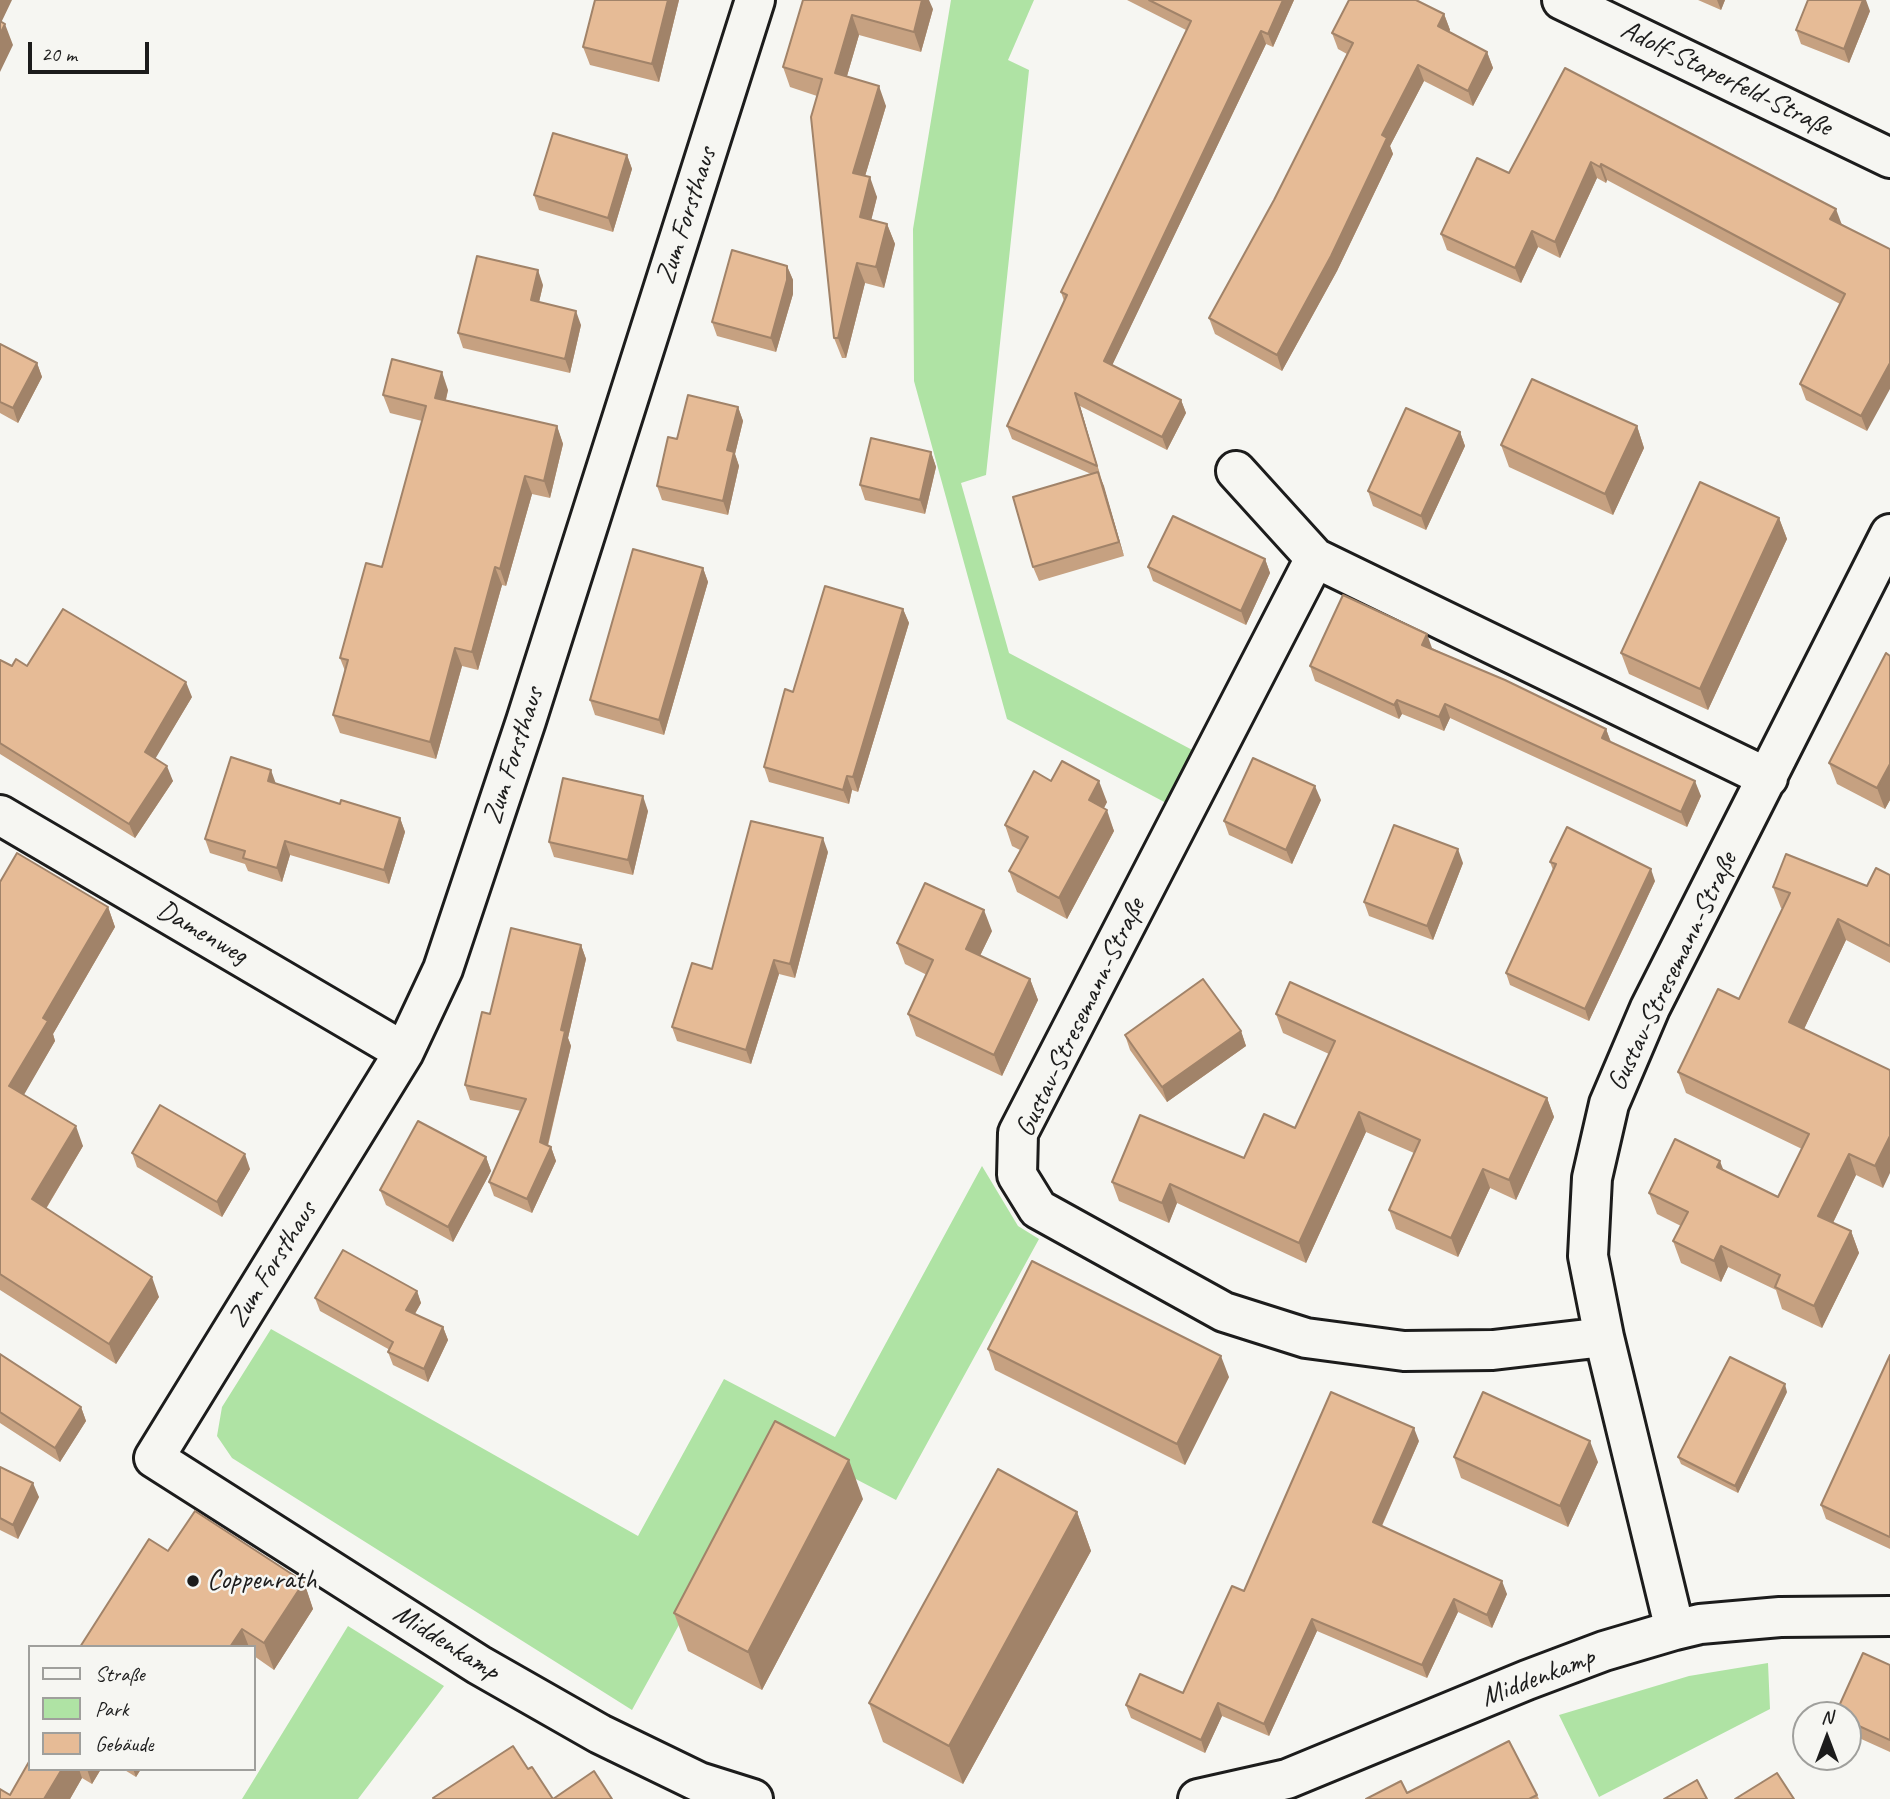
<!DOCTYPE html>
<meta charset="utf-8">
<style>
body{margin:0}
#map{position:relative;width:1890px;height:1799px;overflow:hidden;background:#f6f6f2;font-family:Caveat,sans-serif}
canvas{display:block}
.legend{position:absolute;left:28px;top:1645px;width:228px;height:126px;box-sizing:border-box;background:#f6f6f2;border:2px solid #9f9f9c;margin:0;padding:9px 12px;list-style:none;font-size:21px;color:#1c1c1c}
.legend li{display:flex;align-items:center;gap:14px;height:35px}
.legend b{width:35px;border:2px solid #9f9f9c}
.north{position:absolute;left:1792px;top:1701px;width:70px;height:70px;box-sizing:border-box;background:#f6f6f2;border:2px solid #9f9f9c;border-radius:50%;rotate:0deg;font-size:19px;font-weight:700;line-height:28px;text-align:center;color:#1c1c1c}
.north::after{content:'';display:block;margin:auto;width:24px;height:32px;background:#1c1c1c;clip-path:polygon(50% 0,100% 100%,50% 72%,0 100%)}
.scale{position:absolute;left:28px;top:42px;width:121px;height:32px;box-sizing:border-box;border:4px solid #1c1c1c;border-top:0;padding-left:9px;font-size:21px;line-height:24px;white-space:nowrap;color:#1c1c1c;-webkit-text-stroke:5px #f6f6f2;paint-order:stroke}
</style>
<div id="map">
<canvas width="1890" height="1799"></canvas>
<ul class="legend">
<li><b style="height:9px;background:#f6f6f2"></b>Straße</li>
<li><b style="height:19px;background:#afe3a4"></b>Park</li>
<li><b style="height:19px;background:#e6bb96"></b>Gebäude</li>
</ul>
<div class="north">N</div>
<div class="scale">20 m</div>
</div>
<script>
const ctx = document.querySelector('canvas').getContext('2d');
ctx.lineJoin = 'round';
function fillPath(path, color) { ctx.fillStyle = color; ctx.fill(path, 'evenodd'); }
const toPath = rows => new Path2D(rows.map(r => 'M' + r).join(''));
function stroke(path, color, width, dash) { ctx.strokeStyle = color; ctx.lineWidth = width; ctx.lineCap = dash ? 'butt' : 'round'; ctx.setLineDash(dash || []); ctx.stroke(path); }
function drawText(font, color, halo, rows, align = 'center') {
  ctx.font = font + ' Caveat,sans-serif'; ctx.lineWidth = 5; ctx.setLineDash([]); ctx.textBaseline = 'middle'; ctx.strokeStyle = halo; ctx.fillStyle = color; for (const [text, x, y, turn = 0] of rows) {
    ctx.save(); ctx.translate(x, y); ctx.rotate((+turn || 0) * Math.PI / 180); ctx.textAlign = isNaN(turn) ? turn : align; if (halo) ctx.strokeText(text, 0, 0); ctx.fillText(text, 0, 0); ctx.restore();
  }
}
fillPath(toPath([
 [951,0,1034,0,1008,60,1029,70,986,475,961,483,1009,653,1198,753,1170,805,1007,719,914,381,913,229],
 [982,1166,1018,1226,1039,1239,896,1500,781,1440,632,1710,232,1458,217,1436,222,1407,271,1329,638,1536,724,1379,835,1437],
 [348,1626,444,1686,358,1799,242,1799],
 [1768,1663,1770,1709,1599,1797,1559,1715,1689,1676]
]), '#afe3a4');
const minor = toPath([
 [1562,0,1890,158],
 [1236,471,1315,558,1768,778],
 [1315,558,1018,1133,1017,1175,1038,1209,1224,1312,1306,1338,1404,1351,1493,1350,1604,1337],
 [0,815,404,1052],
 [1675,1630,1604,1337,1588,1256,1592,1178,1609,1104,1650,1008,1890,534],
 [753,1799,699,1782,600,1734,479,1665,154,1458,404,1052,443,969,526,721,755,0],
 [1198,1799,1287,1779,1527,1680,1604,1651,1675,1630,1700,1624,1780,1617,1890,1616]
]);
stroke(minor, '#1c1c1c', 44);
stroke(minor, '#f6f6f2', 38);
fillPath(toPath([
 [595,0,679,0,659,82,590,65,583,47],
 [803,0,933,9,921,52,859,35,847,76,886,106,865,176,877,197,871,220,887,224,895,244,884,288,865,283,846,358,842,358,834,338,817,96,790,87,783,67],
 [1127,0,1294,0,1273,47,1266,44,1112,365,1181,400,1186,413,1167,450,1080,406,1124,556,1039,581,1033,567,1091,474,1012,439,1007,426,1064,301,1061,292,1186,30],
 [1698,0,1725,0,1721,10],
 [1870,11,1849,63,1801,44,1796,30],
 [1444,14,1450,30,1449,32,1487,52,1493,68,1473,106,1424,81,1390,146,1393,154,1337,271,1282,371,1215,334,1209,318,1274,200,1347,54,1338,49,1332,33],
 [1565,68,1836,209,1867,431,1806,400,1800,384,1840,304,1607,180,1606,183,1597,178,1560,258,1538,247,1521,283,1447,250,1441,234,1509,173],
 [627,155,632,169,613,232,539,210,534,195],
 [787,266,793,280,793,294,776,352,717,336,712,322],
 [543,285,539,302,581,325,570,373,463,348,458,333],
 [0,344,37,363,42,377,18,423,0,413],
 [448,390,446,400,557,426,563,444,550,498,532,494,506,586,502,585,478,670,462,666,436,759,340,733,333,715,345,671,340,658,382,567,422,421,390,413,383,395],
 [738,407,743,421,735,454,739,466,728,515,662,500,657,486,677,439],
 [1637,426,1644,448,1613,515,1509,467,1501,445],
 [1460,432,1465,446,1426,530,1373,506,1368,491],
 [931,452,936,467,925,514,865,500,860,485],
 [1779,518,1787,539,1708,710,1629,674,1621,653],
 [1265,559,1270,573,1246,625,1153,581,1148,567],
 [703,568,708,582,664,735,595,715,590,700],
 [903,609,909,623,858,792,852,790,849,804,769,782,764,767,793,692],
 [1432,648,1606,729,1611,742,1701,796,1687,827,1450,718,1444,731,1402,714,1399,719,1315,681,1310,666],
 [1890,656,1890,800,1885,809,1837,784,1829,763],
 [0,660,12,666,27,666,192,697,155,758,173,781,135,838,0,754],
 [1051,781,1107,802,1104,808,1114,831,1067,919,1017,892,1009,871,1020,850,1012,846,1005,825],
 [276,784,340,804,400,818,405,832,389,884,290,855,282,882,248,871,245,864,210,853,205,839],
 [1321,800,1292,864,1229,835,1224,821],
 [648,811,633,875,554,857,549,842],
 [828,852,795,978,779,974,751,1064,677,1041,672,1027,712,969],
 [1550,862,1655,881,1589,1021,1510,985,1506,973,1553,870],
 [1463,863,1433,940,1369,916,1364,902],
 [1890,875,1890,963,1846,940,1804,1029,1890,1070,1883,1188,1856,1175,1833,1223,1851,1231,1859,1253,1822,1328,1782,1309,1776,1290,1728,1267,1721,1282,1681,1263,1673,1241,1681,1226,1657,1214,1649,1193,1724,1171,1778,1197,1802,1149,1686,1093,1678,1072,1739,999,1783,909,1781,908,1773,887,1867,886],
 [0,882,108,907,115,927,53,1034,55,1041,23,1095,83,1146,46,1209,159,1297,116,1364,0,1290],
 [992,931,980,956,1030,979,1038,1000,1002,1076,916,1036,908,1014,927,975,905,964,897,943],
 [581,945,586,959,568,1038,571,1046,548,1146,551,1147,556,1161,532,1213,494,1196,489,1182,521,1111,470,1100,465,1085,490,1014],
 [1276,1014,1547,1098,1554,1117,1516,1200,1490,1188,1458,1257,1396,1229,1389,1210,1414,1153,1366,1132,1306,1263,1177,1203,1169,1223,1119,1201,1112,1182,1244,1158,1295,1128,1329,1054,1283,1033],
 [1241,1031,1246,1046,1167,1102,1130,1050,1125,1035],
 [132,1153,250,1169,222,1217,137,1167],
 [486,1157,491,1171,453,1242,386,1205,380,1190],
 [417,1291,421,1303,415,1314,443,1327,448,1340,428,1382,393,1365,388,1352,390,1350,320,1311,315,1298],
 [988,1349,1229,1377,1185,1465,995,1370],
 [0,1354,81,1407,86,1421,60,1462,0,1423],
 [1890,1355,1890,1549,1826,1519,1821,1505],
 [1787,1392,1738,1493,1681,1464,1678,1457],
 [1419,1441,1382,1526,1507,1594,1492,1628,1458,1612,1427,1678,1317,1631,1269,1736,1222,1716,1205,1753,1131,1718,1126,1705,1183,1693,1244,1591],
 [1454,1457,1598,1462,1568,1527,1461,1478],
 [0,1467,39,1497,18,1539,0,1530],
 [863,1499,762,1690,688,1651,674,1613],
 [1077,1512,1091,1551,963,1784,883,1742,869,1703],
 [168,1551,304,1582,313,1609,274,1670,254,1656,254,1647,80,1647],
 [1890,1665,1890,1752,1848,1733,1848,1715],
 [30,1769,101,1769,92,1784,82,1778,70,1799,0,1799,10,1795],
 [123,1769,141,1769,136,1777],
 [1407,1793,1537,1795,1539,1799,1366,1799]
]), '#c6a181');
fillPath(toPath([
 [0,0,12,0,0,25],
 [668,0,679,0,659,82,652,64],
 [922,0,929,0,933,9,921,52,914,32],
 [1283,0,1294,0,1273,47,1268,34],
 [1717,0,1725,0,1721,10],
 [1863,0,1866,0,1870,11,1849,63,1844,49],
 [1444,14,1450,30,1443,42,1438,26],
 [852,15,859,35,842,93,835,73],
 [5,24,13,45,0,72,0,34],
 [1261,31,1266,44,1108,374,1104,361],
 [1487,52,1493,68,1473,106,1468,91],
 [1418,65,1424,81,1390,146,1393,154,1337,271,1282,371,1277,355,1382,135],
 [879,86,886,106,860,193,853,173],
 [627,155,632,169,613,232,608,218],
 [1591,162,1597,178,1560,258,1555,242],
 [1601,164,1607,180,1606,183,1600,167],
 [870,177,877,197,867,237,860,217],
 [1836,209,1842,225,1830,219],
 [887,224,895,244,884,288,876,267],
 [1532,231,1538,247,1521,283,1515,268],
 [857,263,865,283,846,358,838,338],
 [787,266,793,280,793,294,776,352,771,338],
 [538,270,543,285,536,315,531,300],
 [576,311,581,325,570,373,565,359],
 [37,363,42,377,18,423,13,408],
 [1890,363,1890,389,1867,431,1861,416],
 [442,372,448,390,442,415,435,398],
 [1075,393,1080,406,1101,479,1097,466],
 [1181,400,1186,413,1167,450,1162,437],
 [738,407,743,421,735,454,739,466,728,515,723,501,727,450],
 [557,426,563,444,550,498,544,481],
 [1637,426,1644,448,1613,515,1605,494],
 [1460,432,1465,446,1426,530,1421,516],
 [931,452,936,467,925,514,920,500],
 [1098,472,1104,486,1124,556,1119,542],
 [525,476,532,494,506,586,500,569],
 [1779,518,1787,539,1708,710,1700,689],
 [1265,559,1270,573,1246,625,1241,611],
 [495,567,502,585,478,670,472,652],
 [703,568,708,582,664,735,659,720],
 [903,609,909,623,858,792,853,777],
 [1427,634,1432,648,1427,659,1422,645],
 [455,648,462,666,436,759,430,742],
 [186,682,192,697,151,766,145,752],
 [1397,700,1402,714,1399,719,1394,705],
 [1445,704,1450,718,1444,731,1439,717],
 [1606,729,1611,743,1602,738],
 [1890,764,1890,800,1885,809,1877,788],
 [167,766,173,781,135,838,129,824],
 [271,770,276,784,268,781],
 [847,776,852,790,849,804,843,790],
 [1099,781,1107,802,1097,821,1089,800],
 [1695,781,1701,796,1687,827,1681,812],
 [1315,786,1321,800,1292,864,1286,850],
 [643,796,648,811,633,875,628,860],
 [1107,810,1114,831,1067,919,1059,898],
 [400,818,405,832,389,884,384,870],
 [823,838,828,852,795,978,790,964],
 [285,841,290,855,282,882,277,868],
 [1458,849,1463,863,1433,940,1427,926],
 [1651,869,1655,881,1589,1021,1585,1009],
 [108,907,115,927,53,1034,55,1041,17,1107,9,1086,43,1018],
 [984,910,992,931,973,970,966,949],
 [1838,919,1846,940,1797,1044,1789,1022],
 [581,945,586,959,568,1038,571,1046,545,1156,540,1142,561,1030],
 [774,960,779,974,751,1064,746,1050],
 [1030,979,1038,1000,1002,1076,994,1055],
 [1241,1031,1246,1046,1167,1102,1162,1087],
 [1547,1098,1554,1117,1516,1200,1509,1180],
 [1359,1112,1366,1132,1306,1263,1299,1243],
 [76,1126,83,1146,39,1220,32,1199],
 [1890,1136,1890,1173,1883,1188,1875,1166],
 [551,1147,556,1161,532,1213,527,1199],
 [245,1154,250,1169,222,1217,217,1202],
 [1849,1154,1856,1175,1826,1237,1818,1216],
 [486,1157,491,1171,453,1242,448,1227],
 [1720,1161,1728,1182,1717,1167],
 [1483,1169,1490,1188,1458,1257,1451,1238],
 [1170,1184,1177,1203,1169,1223,1162,1203],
 [1851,1231,1859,1253,1822,1328,1814,1306],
 [1721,1246,1728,1267,1721,1282,1714,1261],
 [152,1277,159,1297,116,1364,109,1344],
 [417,1291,421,1303,410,1322,406,1310],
 [443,1327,448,1340,428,1382,424,1369],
 [1221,1356,1229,1377,1185,1465,1177,1444],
 [1785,1384,1787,1392,1738,1493,1735,1486],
 [81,1407,86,1421,60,1462,55,1448],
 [1414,1428,1419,1441,1378,1534,1373,1522],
 [1590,1441,1598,1462,1568,1527,1560,1506],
 [849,1460,863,1499,762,1690,748,1652],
 [33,1483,39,1497,18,1539,13,1525],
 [1077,1512,1091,1551,963,1784,949,1746],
 [1502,1581,1507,1594,1492,1628,1487,1615],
 [304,1582,313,1609,274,1670,264,1643],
 [1454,1599,1458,1612,1427,1678,1422,1665],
 [1312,1619,1317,1631,1269,1736,1264,1724],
 [242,1629,249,1647,230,1647],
 [1218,1703,1222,1716,1205,1753,1201,1740],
 [62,1769,79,1769,82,1778,70,1799,44,1799],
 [87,1769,101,1769,92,1784],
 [133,1769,141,1769,136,1777]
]), '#a18369');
const building = toPath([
 [595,0,668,0,652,64,583,47,595,0],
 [803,0,922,0,914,32,852,15,835,73,879,86,853,173,870,177,860,217,887,224,876,267,857,263,838,338,834,338,811,117,822,79,783,67,803,0],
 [1149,0,1283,0,1268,34,1261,31,1104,361,1181,400,1162,437,1075,393,1097,466,1007,426,1067,295,1061,292,1191,21,1149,0],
 [1349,0,1416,0,1444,14,1438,26,1487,52,1468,91,1418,65,1382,135,1387,138,1331,256,1277,355,1209,318,1274,200,1353,43,1332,33,1349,0],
 [1808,0,1863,0,1844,49,1796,30,1808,0],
 [0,21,5,24,0,34,0,21],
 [1565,68,1836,209,1830,219,1890,249,1890,363,1861,416,1800,384,1845,294,1601,164,1600,167,1591,162,1555,242,1532,231,1515,268,1441,234,1477,158,1509,173,1565,68],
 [553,133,627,155,608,218,534,195,553,133],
 [732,250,787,266,787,280,771,338,712,322,732,250],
 [477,256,538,270,531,300,576,311,565,359,458,333,477,256],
 [0,344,37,363,13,408,0,402,0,344],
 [392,359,442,372,435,398,557,426,544,481,525,476,500,569,495,567,472,652,455,648,430,742,333,715,348,660,340,658,366,563,382,567,426,406,383,395,392,359],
 [1532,379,1637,426,1605,494,1501,445,1532,379],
 [688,395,738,407,727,450,734,452,723,501,657,486,668,437,677,439,688,395],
 [1406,408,1460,432,1421,516,1368,491,1406,408],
 [871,438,931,452,920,500,860,485,871,438],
 [1098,472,1119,542,1033,567,1013,497,1098,472],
 [1700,482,1779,518,1700,689,1621,653,1700,482],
 [1173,516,1265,559,1241,611,1148,567,1173,516],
 [633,549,703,568,659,720,590,700,633,549],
 [825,586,903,609,853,777,847,776,843,790,764,767,785,689,793,692,825,586],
 [1343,595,1427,634,1422,645,1505,680,1606,729,1602,738,1695,781,1681,812,1445,704,1439,717,1397,700,1394,705,1310,666,1343,595],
 [63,609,186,682,145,752,167,766,129,824,0,743,0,660,12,666,16,659,27,666,63,609],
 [1886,653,1890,656,1890,764,1877,788,1829,763,1886,653],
 [231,757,271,770,268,781,340,804,341,800,400,818,384,870,285,841,277,868,243,858,245,851,205,839,231,757],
 [1253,758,1315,786,1286,850,1224,821,1253,758],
 [1062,761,1099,781,1089,800,1107,810,1059,898,1009,871,1028,837,1005,825,1034,771,1051,781,1062,761],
 [563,778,643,796,628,860,549,842,563,778],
 [751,821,823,838,790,964,774,960,746,1050,672,1027,692,963,712,969,751,821],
 [1394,825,1458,849,1427,926,1364,902,1394,825],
 [1567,827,1651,869,1585,1009,1506,973,1556,864,1550,862,1567,827],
 [17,853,108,907,43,1018,48,1021,9,1086,76,1126,32,1199,152,1277,109,1344,0,1274,0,882,17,853],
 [1786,854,1867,886,1876,868,1890,875,1890,946,1838,919,1789,1022,1890,1070,1890,1136,1875,1166,1849,1154,1818,1216,1851,1231,1814,1306,1775,1287,1780,1275,1721,1246,1714,1261,1673,1241,1688,1212,1649,1193,1675,1139,1720,1161,1717,1167,1778,1197,1809,1134,1678,1072,1718,989,1739,999,1790,893,1773,887,1786,854],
 [925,883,984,910,966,949,1030,979,994,1055,908,1014,933,960,897,943,925,883],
 [511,928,581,945,561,1030,565,1031,540,1142,551,1147,527,1199,489,1182,526,1099,465,1085,482,1012,490,1014,511,928],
 [1203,979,1241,1031,1162,1087,1125,1035,1203,979],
 [1290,982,1547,1098,1509,1180,1483,1169,1451,1238,1389,1210,1420,1140,1359,1112,1299,1243,1170,1184,1162,1203,1112,1182,1140,1115,1244,1158,1264,1114,1295,1128,1335,1041,1276,1014,1290,982],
 [160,1105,245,1154,217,1202,132,1153,160,1105],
 [418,1121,486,1157,448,1227,380,1190,418,1121],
 [343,1250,417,1291,406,1310,443,1327,424,1369,388,1352,393,1342,315,1298,343,1250],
 [1032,1261,1221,1356,1177,1444,988,1349,1032,1261],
 [0,1354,81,1407,55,1448,0,1412,0,1354],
 [1890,1355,1890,1537,1821,1505,1890,1355],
 [1730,1357,1785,1384,1735,1486,1678,1457,1730,1357],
 [1331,1392,1414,1428,1373,1522,1502,1581,1487,1615,1454,1599,1422,1665,1312,1619,1264,1724,1218,1703,1201,1740,1126,1705,1140,1674,1183,1693,1232,1586,1244,1591,1331,1392],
 [1483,1392,1590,1441,1560,1506,1454,1457,1483,1392],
 [775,1421,849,1460,748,1652,674,1613,775,1421],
 [0,1467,33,1483,13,1525,0,1518,0,1467],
 [998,1469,1077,1512,949,1746,869,1703,998,1469],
 [195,1511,304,1582,264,1643,242,1629,230,1647,80,1647,149,1539,168,1551,195,1511],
 [1863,1653,1890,1665,1890,1740,1848,1721,1848,1715,1835,1715,1863,1653],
 [1509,1741,1537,1795,1529,1799,1366,1799,1401,1781,1407,1793,1509,1741],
 [513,1746,528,1769,532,1767,553,1799,594,1771,612,1799,434,1799,433,1798,513,1746],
 [30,1760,30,1769,62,1769,44,1799,0,1799,0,1789,10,1795,30,1760],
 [1777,1773,1794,1799,1735,1799,1777,1773],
 [1697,1780,1707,1799,1664,1799,1697,1780]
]);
fillPath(building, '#e6bb96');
stroke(building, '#a18369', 2);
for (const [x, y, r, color] of [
 [193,1581,7,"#1c1c1c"]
]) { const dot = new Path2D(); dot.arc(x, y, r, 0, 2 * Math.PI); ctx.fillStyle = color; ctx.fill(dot); stroke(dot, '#f6f6f2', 2.5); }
drawText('28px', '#1c1c1c', '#f6f6f2', [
 ["Adolf-Staperfeld-Straße",1726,79,26],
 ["Zum Forsthaus",687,216,-72],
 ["Zum Forsthaus",514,756,-72],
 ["Damenweg",202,933,30],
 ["Gustav-Stresemann-Straße",1673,972,-64],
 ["Gustav-Stresemann-Straße",1081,1018,-64],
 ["Zum Forsthaus",273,1265,-58],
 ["Middenkamp",446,1643,32],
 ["Middenkamp",1538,1678,-21]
]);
drawText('28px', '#1c1c1c', '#f6f6f2', [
 ["Coppenrath",207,1581]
], 'left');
</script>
